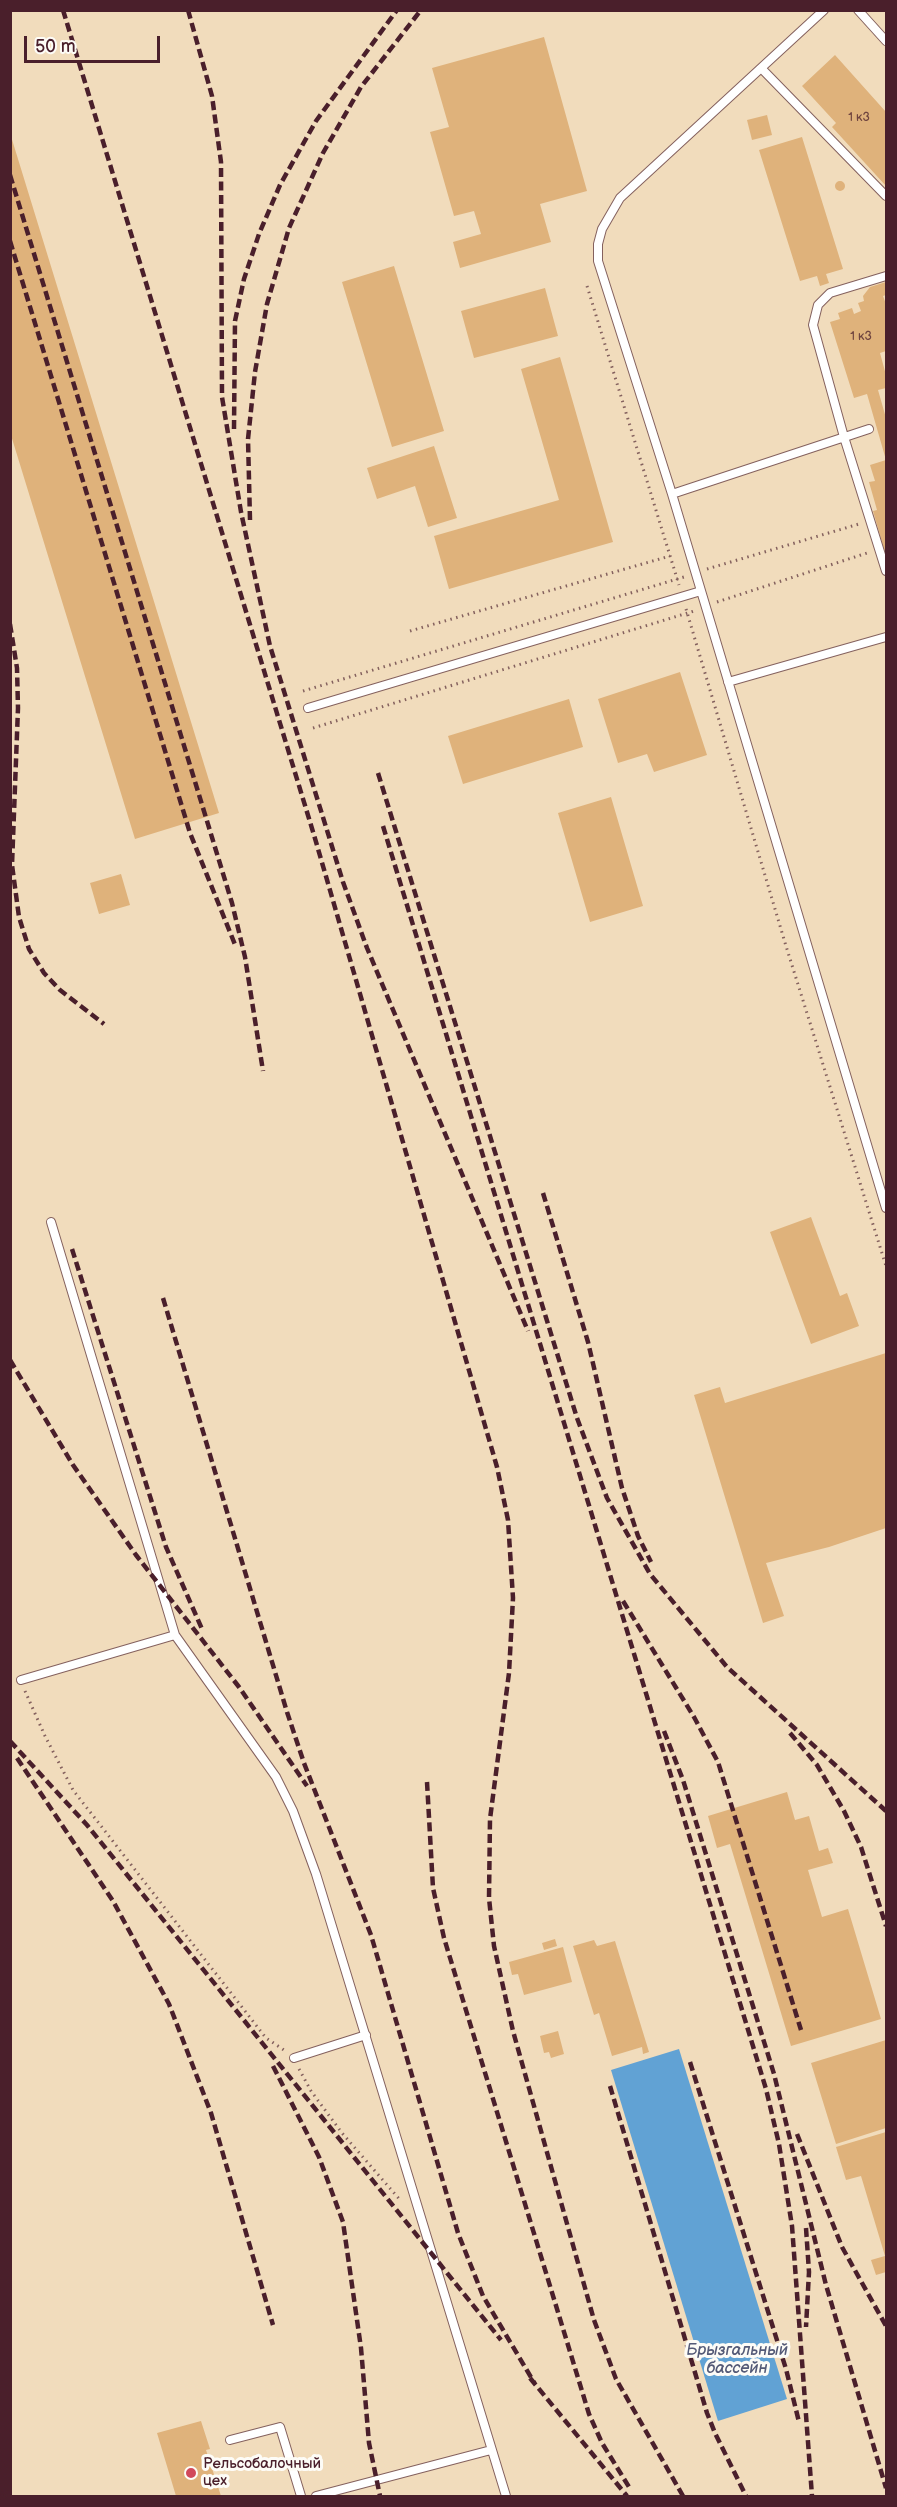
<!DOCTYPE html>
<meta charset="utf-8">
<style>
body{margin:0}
#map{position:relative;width:897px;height:2507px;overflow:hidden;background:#f1dcbc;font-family:"Balsamiq Sans",sans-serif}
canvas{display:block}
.frame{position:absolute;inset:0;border:12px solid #4a1f2b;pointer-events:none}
.scale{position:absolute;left:24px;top:36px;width:136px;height:27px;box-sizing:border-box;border:3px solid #4a1f2b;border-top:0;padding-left:8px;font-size:18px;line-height:21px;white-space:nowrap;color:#4a1f2b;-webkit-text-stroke:4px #fdfcf7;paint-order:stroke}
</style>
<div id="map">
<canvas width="897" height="2507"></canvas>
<div class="frame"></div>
<div class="scale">50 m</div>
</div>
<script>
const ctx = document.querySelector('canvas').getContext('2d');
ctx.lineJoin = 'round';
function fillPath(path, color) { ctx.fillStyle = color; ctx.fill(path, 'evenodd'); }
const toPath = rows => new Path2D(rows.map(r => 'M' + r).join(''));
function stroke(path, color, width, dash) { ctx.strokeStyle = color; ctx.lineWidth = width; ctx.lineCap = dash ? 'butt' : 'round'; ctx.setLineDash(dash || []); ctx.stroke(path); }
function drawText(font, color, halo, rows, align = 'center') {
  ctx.font = font + ' "Balsamiq Sans",sans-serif'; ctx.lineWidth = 6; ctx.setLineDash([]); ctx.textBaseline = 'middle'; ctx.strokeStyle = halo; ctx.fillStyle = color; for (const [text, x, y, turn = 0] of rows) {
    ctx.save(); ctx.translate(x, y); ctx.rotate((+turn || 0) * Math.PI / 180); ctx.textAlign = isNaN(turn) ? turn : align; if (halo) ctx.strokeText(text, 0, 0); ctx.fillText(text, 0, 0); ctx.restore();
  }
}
fillPath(toPath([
 [679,2049,787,2399,718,2421,611,2070]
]), '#61a2d4');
fillPath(toPath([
 [544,37,587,191,540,204,551,242,460,268,453,242,481,234,474,211,454,216,430,132,449,127,432,68],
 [835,55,886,112,886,186,832,127,836,123,802,86],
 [767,115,772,135,752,140,747,120],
 [10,133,219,813,135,839,10,432],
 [802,137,843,269,826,274,829,283,820,286,817,276,800,281,759,150],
 '835 186a5 5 0 1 1 10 0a5 5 0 1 1-10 0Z',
 [394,266,444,431,392,447,342,282],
 [886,282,886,295,883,296,886,304,886,351,880,353,886,375,886,388,878,390,886,418,886,460,867,394,854,398,830,322,840,319,838,313,852,308,854,314,861,311,858,303,864,301,863,296,870,287],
 [545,288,558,336,474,358,461,311],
 [560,357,613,542,449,589,434,536,559,500,521,369],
 [434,446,457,518,428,527,415,486,377,499,367,468],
 [886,460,886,556,873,511,877,510,869,482,875,481,870,465],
 [680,672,707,755,654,772,647,754,618,763,598,699],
 [569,699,583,747,463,784,448,736],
 [611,797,643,906,590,922,558,813],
 [121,874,130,905,99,914,90,883],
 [811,1217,840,1296,847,1293,859,1326,811,1344,770,1232],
 [886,1353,886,1528,829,1547,766,1563,784,1616,763,1623,694,1395,720,1387,725,1403],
 [787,1792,795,1820,809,1816,819,1851,828,1848,833,1863,808,1870,822,1917,848,1909,881,2019,791,2046,730,1844,717,1848,708,1816],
 [555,1939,557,1946,544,1950,542,1943],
 [594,1940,597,1946,615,1941,649,2052,643,2054,642,2047,612,2056,599,2013,594,2015,573,1946],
 [563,1947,572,1982,524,1995,518,1974,512,1975,509,1962],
 [558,2031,564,2054,551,2058,549,2052,544,2053,540,2036],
 [886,2040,886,2128,836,2144,811,2063],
 [886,2132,886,2272,876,2275,871,2260,885,2256,861,2176,846,2180,836,2147],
 [201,2421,210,2449,206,2450,221,2496,176,2496,157,2433]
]), '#dfb27b');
const lane = toPath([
 [824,10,620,198,602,229,598,244,598,261,672,494,886,1208],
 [858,10,886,41],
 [761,68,886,196],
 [886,276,830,293,818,305,813,325,844,437,886,571],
 [672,494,869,429],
 [728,682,886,637],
 [308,708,701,591],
 [51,1222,175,1635],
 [21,1680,175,1635,276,1777,293,1811,316,1874,506,2496],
 [294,2058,366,2035],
 [230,2440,280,2427,301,2496],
 [316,2496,491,2450]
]);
stroke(lane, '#84615e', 10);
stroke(toPath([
 [587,286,679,585],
 [707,569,859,524],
 [717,602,867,553],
 [686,609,786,946,886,1266],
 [410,631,670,556],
 [303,691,684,577],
 [313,728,694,611],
 [25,1691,45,1736,73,1790,266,2038,284,2050],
 [299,2069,311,2091,342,2133,401,2201]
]), '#84615e', 3, [1.5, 4.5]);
stroke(lane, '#fff', 8);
stroke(toPath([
 [63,10,314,835,497,1467,508,1520,513,1598,509,1673,490,1819,489,1898,494,1946,513,2031,594,2320,616,2379,683,2496],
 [188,10,212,96,221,162,222,397,241,512,270,646,343,882,367,948,528,1331],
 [10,175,232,903,245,957,263,1071],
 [10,241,190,833,236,947],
 [234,429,235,321,244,279,259,234,280,185,316,121,397,10],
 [250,520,248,439,255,372,267,304,289,228,323,153,361,87,421,10],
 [10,624,17,668,18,708,12,865,19,917,29,949,44,973,60,990,104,1024],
 [378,773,577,1418,607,1498,650,1574,727,1667,886,1811],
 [383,826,766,2089,779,2144,792,2226,812,2496],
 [543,1193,588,1342,622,1488,638,1536,651,1562],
 [72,1249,166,1547,202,1629],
 [163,1298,287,1712,304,1763,371,1935,458,2233,483,2296,535,2384],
 [10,1360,73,1465,136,1555,239,1687,307,1786],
 [623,1601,694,1717,718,1762,801,2030],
 [664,1731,683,1780,774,2074,826,2285,886,2488],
 [790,1733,817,1765,844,1811,861,1847,886,1926],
 [10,1741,87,1825,501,2340],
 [17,1758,113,1901,169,2004,211,2113,273,2325],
 [427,1782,433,1888,444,1938,589,2414,602,2443,629,2487],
 [690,2062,786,2369,799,2422],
 [273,2066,319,2157,343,2222,361,2348,369,2443,380,2496],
 [610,2086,707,2413,715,2433,746,2496],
 [797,2134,842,2247,886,2326],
 [806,2228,809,2272,806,2327],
 [530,2378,627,2496]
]), '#4a1f2b', 4.5, [9, 4.5]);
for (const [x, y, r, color] of [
 [191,2473,6,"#d1495b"]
]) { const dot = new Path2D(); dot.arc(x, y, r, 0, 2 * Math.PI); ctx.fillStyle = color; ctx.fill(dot); stroke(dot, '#fdfcf7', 2); }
drawText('12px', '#6f443f', null, [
 ["1 к3",859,118],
 ["1 к3",861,337]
]);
drawText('15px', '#4a1f2b', '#fdfcf7', [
 ["Рельсобалочный",203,2464],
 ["цех",203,2481]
], 'left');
drawText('italic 16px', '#545a77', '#fdfcf7', [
 ["Брызгальный",737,2351],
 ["бассейн",737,2369]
]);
</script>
